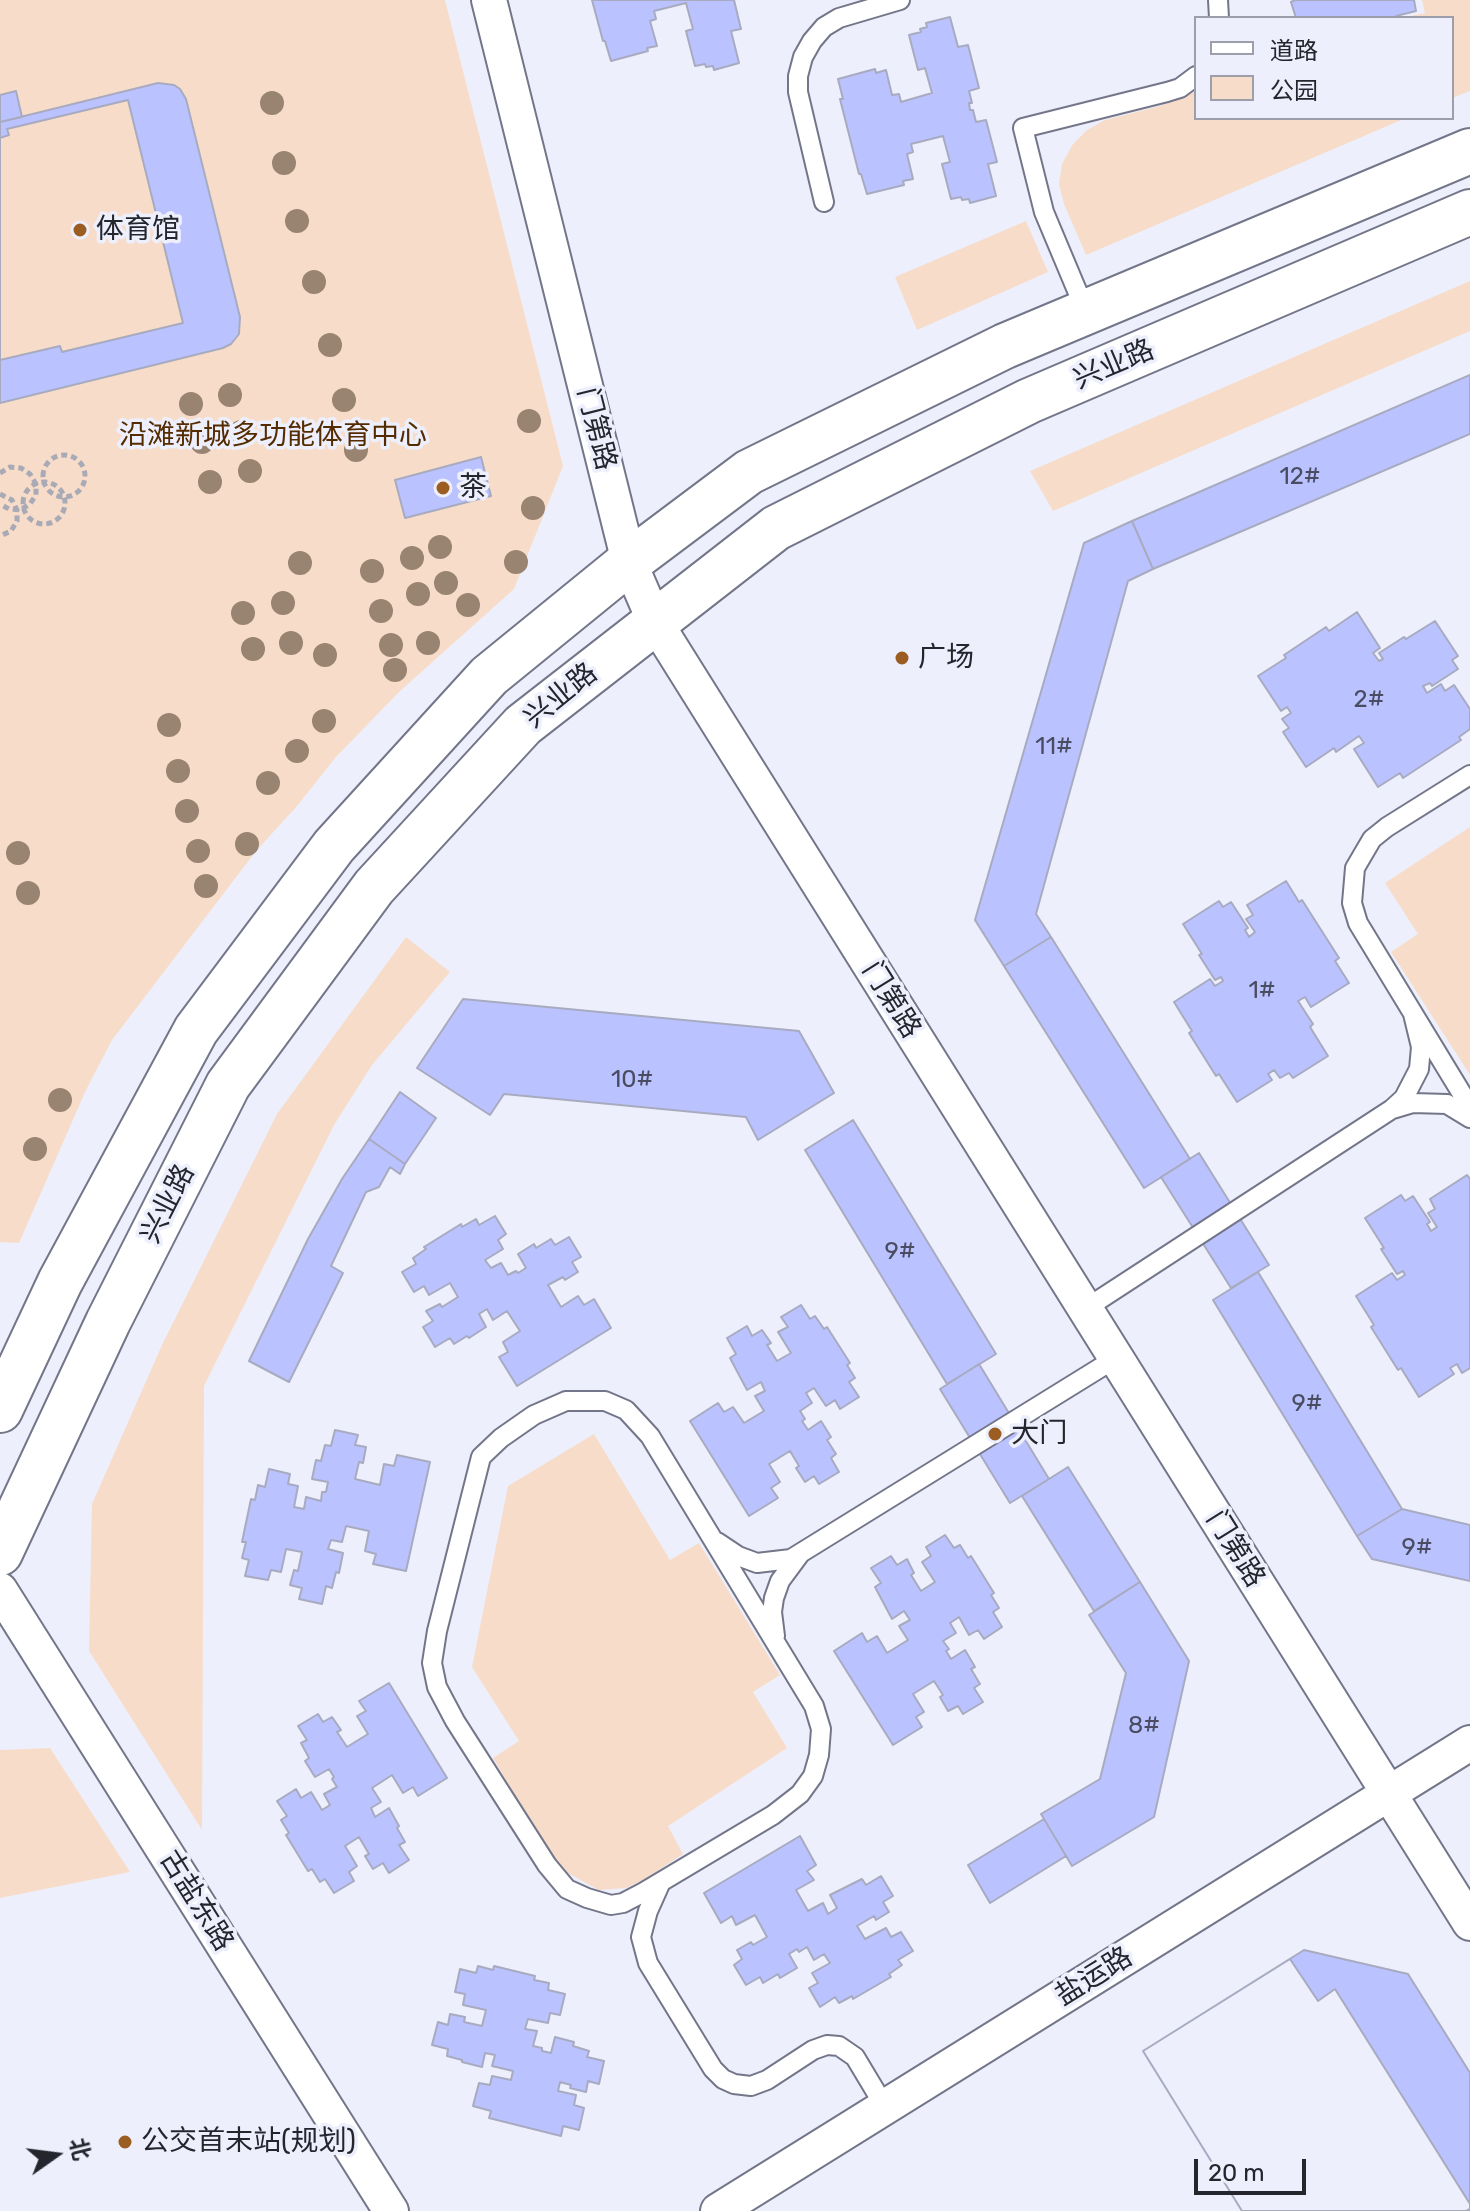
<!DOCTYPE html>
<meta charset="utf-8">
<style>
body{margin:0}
#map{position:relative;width:1470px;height:2211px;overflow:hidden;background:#edeffc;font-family:Rubik,"Noto Sans SC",sans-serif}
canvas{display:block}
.legend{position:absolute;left:1194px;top:16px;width:260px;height:104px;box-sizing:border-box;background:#edeffc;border:2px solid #9d9ea9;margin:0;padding:10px 14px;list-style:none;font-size:24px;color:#24252d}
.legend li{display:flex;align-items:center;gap:16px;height:40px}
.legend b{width:40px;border:2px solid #9d9ea9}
.north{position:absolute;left:16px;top:2115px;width:80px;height:80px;-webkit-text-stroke:6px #edeffc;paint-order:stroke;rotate:76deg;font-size:22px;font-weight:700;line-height:32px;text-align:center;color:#24252d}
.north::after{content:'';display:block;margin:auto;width:28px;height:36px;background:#24252d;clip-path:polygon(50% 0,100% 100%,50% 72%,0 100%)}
.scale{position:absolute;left:1194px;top:2159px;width:112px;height:36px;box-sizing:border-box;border:4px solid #24252d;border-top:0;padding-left:10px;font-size:24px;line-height:28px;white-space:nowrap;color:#24252d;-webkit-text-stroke:6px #edeffc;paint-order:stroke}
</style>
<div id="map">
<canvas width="1470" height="2211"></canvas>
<ul class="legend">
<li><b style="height:10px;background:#fff"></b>道路</li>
<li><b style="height:22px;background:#f7ddc9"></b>公园</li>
</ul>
<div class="north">北</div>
<div class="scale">20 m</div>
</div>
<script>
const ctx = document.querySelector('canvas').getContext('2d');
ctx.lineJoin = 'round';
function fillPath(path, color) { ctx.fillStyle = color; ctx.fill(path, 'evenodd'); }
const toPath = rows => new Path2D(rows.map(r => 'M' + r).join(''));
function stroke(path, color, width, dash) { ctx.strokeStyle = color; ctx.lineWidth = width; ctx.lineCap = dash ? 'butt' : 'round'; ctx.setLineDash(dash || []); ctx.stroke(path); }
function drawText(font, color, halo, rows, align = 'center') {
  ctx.font = font + ' Rubik,"Noto Sans SC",sans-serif'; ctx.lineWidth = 7; ctx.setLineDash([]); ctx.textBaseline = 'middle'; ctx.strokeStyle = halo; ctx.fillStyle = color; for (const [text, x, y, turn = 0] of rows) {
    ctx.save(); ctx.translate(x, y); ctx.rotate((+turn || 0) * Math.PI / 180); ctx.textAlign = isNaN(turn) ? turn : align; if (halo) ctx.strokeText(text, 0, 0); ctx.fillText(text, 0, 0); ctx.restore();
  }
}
fillPath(toPath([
 [0,0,445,0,563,466,514,589,399,692,336,757,297,806,256,851,112,1040,86,1090,19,1243,0,1242],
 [1422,0,1470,0,1470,91,1452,98,1452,18,1401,18,1425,13],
 [1196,90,1196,118,1406,118,1086,255,1064,204,1059,184,1062,164,1073,144,1087,130,1105,120,1160,106,1190,94],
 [1026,221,1048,272,917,330,895,277],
 [1470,281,1470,331,1053,511,1030,471],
 [1470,827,1470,1075,1391,952,1418,934,1385,883],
 [406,937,450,972,372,1065,334,1125,204,1386,202,1830,89,1651,92,1504,162,1345,277,1114],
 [594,1434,670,1560,699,1543,780,1675,753,1692,787,1748,668,1826,683,1854,643,1880,626,1888,599,1890,562,1870,541,1839,493,1758,519,1741,472,1667,508,1486],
 [50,1748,130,1872,0,1898,0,1750]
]), '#f7ddc9');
const building = toPath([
 [592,0,734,0,741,29,731,31,739,63,714,70,713,66,706,67,705,64,695,66,686,31,693,29,686,3,654,11,656,19,650,21,657,46,647,48,648,51,611,61,605,41,603,41,592,0],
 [1295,0,1414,0,1416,11,1396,16,1396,18,1296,18,1291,2,1295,0],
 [950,17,958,47,968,45,979,88,969,91,972,103,969,103,970,110,973,110,976,122,986,120,997,162,988,164,996,196,970,203,969,199,962,200,961,197,951,199,942,164,950,162,943,136,911,144,913,152,907,154,913,179,903,181,904,185,867,194,861,174,859,174,840,99,843,99,838,79,875,69,876,73,886,70,892,95,899,94,901,102,932,93,925,68,918,70,909,35,921,32,920,29,927,27,926,23,950,17],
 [158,83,174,85,180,89,186,99,240,317,239,334,231,344,223,348,0,403,0,122,158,83],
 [16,91,22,117,0,122,0,95,16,91],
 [128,100,183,323,62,352,60,346,0,360,0,138,9,135,7,129,128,100],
 [1470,375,1470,434,1153,569,1132,521,1470,375],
 [481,457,491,496,405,518,395,480,481,457],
 [1132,521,1153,569,1128,581,1036,914,1051,937,1004,966,975,920,1084,543,1132,521],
 [1357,612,1380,648,1373,653,1379,661,1383,659,1379,653,1404,637,1406,639,1435,621,1458,656,1452,660,1458,669,1432,686,1430,683,1423,686,1427,693,1441,684,1445,691,1454,685,1470,709,1470,729,1459,737,1461,740,1403,778,1400,773,1378,787,1354,749,1364,743,1359,736,1336,752,1334,748,1306,767,1283,732,1289,728,1282,719,1291,713,1287,707,1281,711,1258,676,1286,658,1284,655,1326,627,1329,631,1357,612],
 [1286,881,1299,902,1302,900,1339,958,1335,961,1349,983,1311,1007,1305,997,1298,1001,1313,1024,1310,1027,1328,1056,1293,1078,1289,1073,1280,1078,1274,1070,1268,1074,1272,1080,1237,1102,1219,1074,1216,1076,1189,1033,1192,1031,1174,1002,1210,979,1215,986,1223,981,1221,977,1215,980,1199,955,1202,954,1183,924,1219,901,1223,907,1231,902,1248,928,1245,930,1249,937,1255,932,1246,919,1253,915,1247,905,1286,881],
 [1051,937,1190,1159,1144,1188,1004,966,1051,937],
 [463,999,799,1031,834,1093,758,1140,746,1117,504,1094,490,1115,417,1068,463,999],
 [400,1092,436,1118,405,1164,369,1139,400,1092],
 [853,1120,996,1354,947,1384,805,1150,853,1120],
 [369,1139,405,1164,400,1174,390,1167,379,1187,366,1192,331,1266,343,1273,289,1382,249,1361,308,1239,342,1179,369,1139],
 [1199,1153,1269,1265,1231,1288,1161,1177,1199,1153],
 [1467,1175,1470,1179,1470,1368,1462,1373,1457,1364,1450,1368,1454,1374,1419,1397,1401,1368,1398,1370,1371,1327,1374,1325,1356,1296,1392,1273,1397,1280,1405,1275,1403,1271,1397,1274,1381,1249,1384,1248,1365,1218,1401,1195,1405,1201,1413,1196,1430,1222,1427,1224,1431,1231,1437,1227,1428,1213,1435,1209,1430,1199,1467,1175],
 [495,1216,506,1234,498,1240,503,1249,485,1260,491,1268,501,1263,508,1275,516,1271,518,1273,526,1268,518,1254,534,1244,536,1248,551,1239,555,1245,569,1237,581,1257,572,1262,578,1272,565,1280,563,1277,548,1285,561,1307,578,1296,584,1305,594,1299,611,1328,517,1386,499,1357,508,1352,503,1342,520,1331,507,1311,493,1320,487,1309,479,1314,486,1327,469,1338,467,1336,454,1344,450,1338,435,1347,423,1327,433,1321,426,1311,440,1304,442,1307,458,1297,450,1283,429,1295,424,1286,414,1292,402,1272,416,1264,413,1258,426,1249,424,1247,461,1224,462,1227,476,1219,479,1225,495,1216],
 [1258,1272,1402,1509,1357,1536,1213,1300,1258,1272],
 [801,1305,810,1319,815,1316,824,1329,827,1327,850,1363,847,1365,855,1378,849,1382,859,1397,840,1409,835,1400,826,1406,814,1388,806,1393,812,1403,800,1411,805,1419,802,1421,808,1430,821,1421,831,1437,827,1440,836,1454,831,1458,839,1472,819,1484,814,1476,805,1482,796,1468,799,1466,790,1451,769,1464,780,1482,771,1488,778,1498,749,1516,690,1421,718,1403,724,1412,733,1407,744,1423,764,1411,755,1396,765,1391,761,1382,747,1390,730,1358,736,1354,727,1338,747,1326,752,1336,762,1330,771,1343,767,1345,777,1361,791,1353,778,1332,788,1327,781,1317,801,1305],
 [979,1364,1049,1479,1010,1503,940,1389,979,1364],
 [335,1430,358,1435,355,1445,366,1447,363,1463,359,1462,355,1479,380,1485,384,1464,394,1466,397,1455,430,1462,406,1571,373,1564,376,1554,365,1551,369,1531,346,1526,342,1542,331,1540,328,1549,343,1553,339,1573,336,1572,332,1588,326,1586,322,1604,299,1599,302,1588,290,1585,294,1570,298,1571,302,1552,286,1549,281,1572,271,1570,268,1580,245,1576,249,1560,242,1558,246,1542,242,1542,251,1499,255,1500,258,1485,265,1487,269,1469,290,1474,288,1484,298,1486,294,1507,304,1509,306,1497,321,1501,322,1492,326,1492,328,1482,312,1479,316,1460,321,1461,325,1445,331,1446,335,1430],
 [1068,1467,1140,1582,1094,1611,1022,1496,1068,1467],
 [1402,1509,1470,1525,1470,1581,1372,1559,1357,1536,1402,1509],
 [945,1535,954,1548,960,1545,968,1558,971,1556,994,1593,991,1595,999,1608,993,1612,1002,1627,984,1639,978,1630,969,1635,959,1617,950,1623,956,1633,943,1641,949,1649,946,1651,951,1659,965,1650,975,1667,971,1669,980,1684,974,1688,983,1702,963,1714,958,1706,948,1711,940,1697,943,1695,934,1681,913,1694,924,1712,916,1717,922,1727,893,1745,834,1651,862,1633,867,1642,877,1636,887,1653,908,1640,899,1626,910,1620,904,1611,892,1619,875,1587,881,1583,871,1568,891,1556,897,1565,907,1559,914,1573,911,1575,921,1591,935,1582,922,1562,931,1556,926,1547,945,1535],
 [1140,1582,1189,1661,1154,1817,1072,1866,1041,1814,1100,1779,1126,1673,1089,1615,1140,1582],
 [389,1683,447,1778,418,1796,413,1787,403,1793,392,1775,372,1788,381,1802,371,1808,375,1817,389,1808,399,1826,397,1828,405,1842,399,1845,409,1860,389,1873,383,1863,373,1869,365,1856,369,1854,359,1837,345,1846,357,1866,349,1872,354,1881,334,1893,325,1879,320,1882,312,1869,308,1871,286,1835,289,1833,281,1820,287,1816,277,1801,296,1789,301,1798,311,1792,322,1810,330,1805,324,1794,337,1787,332,1779,334,1777,329,1769,315,1777,305,1761,309,1758,301,1743,307,1740,298,1726,318,1714,323,1722,332,1717,341,1730,337,1732,347,1747,368,1734,357,1716,366,1711,359,1701,389,1683],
 [1044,1819,1066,1856,990,1903,968,1865,1044,1819],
 [800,1836,816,1865,807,1871,814,1880,796,1890,808,1911,823,1903,828,1914,837,1908,830,1895,862,1879,866,1885,881,1876,893,1896,883,1902,889,1912,876,1920,874,1916,857,1926,865,1939,886,1928,891,1937,901,1932,913,1951,898,1960,902,1965,889,1974,891,1977,853,1999,852,1996,839,2003,835,1997,820,2007,809,1988,818,1983,812,1973,830,1963,824,1954,814,1960,807,1947,799,1952,797,1949,789,1954,797,1968,780,1978,778,1974,763,1983,760,1977,746,1985,734,1965,742,1959,737,1950,751,1942,753,1945,767,1937,755,1915,736,1925,732,1916,721,1923,704,1893,800,1836],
 [1304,1950,1408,1974,1470,2073,1470,2211,1242,2211,1143,2051,1304,1950],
 [1290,1959,1318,2001,1335,1989,1470,2204,1470,2209,1466,2211,1242,2211,1143,2051,1290,1959],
 [478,1966,493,1970,494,1966,535,1976,534,1980,549,1983,548,1990,565,1994,560,2015,550,2013,548,2023,528,2019,525,2029,537,2031,533,2046,542,2048,542,2051,551,2053,555,2037,574,2042,573,2046,589,2051,587,2057,604,2061,599,2084,588,2081,586,2092,570,2088,571,2085,560,2082,558,2091,576,2095,574,2105,584,2108,579,2130,563,2126,561,2136,489,2118,491,2111,473,2106,479,2083,490,2085,492,2076,511,2080,513,2071,492,2066,495,2055,485,2053,482,2067,462,2062,462,2060,447,2056,448,2049,432,2045,438,2022,448,2025,450,2014,465,2017,464,2022,482,2026,486,2010,463,2005,465,1994,455,1992,460,1969,476,1973,478,1966]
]);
fillPath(building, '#bac3ff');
stroke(building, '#a8abc0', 2);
const service = toPath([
 [1218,0,1219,18],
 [824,202,798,92,798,76,803,57,812,41,824,27,839,18,900,0],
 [1086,312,1044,212,1023,128,1167,92,1180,88,1196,76],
 [1470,775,1387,827,1372,839,1355,868,1352,903,1358,923,1470,1107],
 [1393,1109,1413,1103,1447,1104,1470,1118],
 [1085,1309,1392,1109,1404,1098,1419,1069,1421,1047,1413,1014],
 [566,1401,605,1401,626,1410,650,1436,814,1706,821,1729,819,1755,813,1776,800,1794,773,1815,644,1892,623,1903,611,1905,587,1898,567,1889,547,1865,455,1721,437,1687,432,1663,437,1631,481,1457,501,1438,534,1415,566,1401],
 [717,1542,738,1556,757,1563,791,1559,1116,1358],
 [775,1636,772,1612,774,1598,780,1581,800,1554],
 [661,1882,648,1911,641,1937,648,1963,713,2069,723,2079,734,2084,751,2086,767,2080,813,2050,827,2045,839,2046,855,2057,885,2107]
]);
const minor = toPath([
 [489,0,629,562,655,622,1470,1923],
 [0,1590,391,2211],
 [718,2211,1470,1743]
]);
const tertiary = toPath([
 [0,1410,60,1282,196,1030,334,846,489,676,629,562,749,472,1005,346,1470,151],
 [0,1553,108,1322,228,1085,374,887,523,725,776,528,1029,401,1470,212]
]);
stroke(service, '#737689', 22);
stroke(minor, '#737689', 38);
stroke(tertiary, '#737689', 48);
stroke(toPath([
 '43 476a21 21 0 1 1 42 0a21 21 0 1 1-42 0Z',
 [0,473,10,467,21,468,30,474,36,484,36,495,30,504,20,510,9,509,0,504],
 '23 503a21 21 0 1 1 42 0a21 21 0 1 1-42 0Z',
 [0,494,12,500,17,510,17,521,11,531,0,536]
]), '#a9aab6', 5, [6, 4]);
stroke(service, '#fff', 18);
stroke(minor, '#fff', 34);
stroke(tertiary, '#fff', 44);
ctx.fillStyle = '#998371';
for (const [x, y] of [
 [272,103],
 [284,163],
 [297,221],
 [314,282],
 [330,345],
 [230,395],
 [344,400],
 [191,404],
 [529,421],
 [241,432],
 [202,442],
 [356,450],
 [250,471],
 [210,482],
 [533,508],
 [440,547],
 [412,558],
 [516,562],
 [300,563],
 [372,571],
 [446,583],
 [418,594],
 [283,603],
 [468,605],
 [381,611],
 [243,613],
 [291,643],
 [428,643],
 [391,645],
 [253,649],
 [325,655],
 [395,670],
 [324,721],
 [169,725],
 [297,751],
 [178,771],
 [268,783],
 [187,811],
 [247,844],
 [198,851],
 [18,853],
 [206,886],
 [28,893],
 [60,1100],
 [35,1149]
]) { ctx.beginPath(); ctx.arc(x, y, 12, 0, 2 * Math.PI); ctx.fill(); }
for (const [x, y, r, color] of [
 [80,230,8,"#9b5d22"],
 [443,488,8,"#9b5d22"],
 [902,658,8,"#9b5d22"],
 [995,1434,8,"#9b5d22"],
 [125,2142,8,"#9b5d22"]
]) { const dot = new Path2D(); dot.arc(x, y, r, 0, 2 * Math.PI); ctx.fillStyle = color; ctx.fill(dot); stroke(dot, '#edeffc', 3); }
drawText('24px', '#4a4c62', null, [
 ["12#",1300,477],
 ["2#",1369,700],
 ["11#",1054,747],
 ["1#",1262,991],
 ["10#",632,1080],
 ["9#",900,1252],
 ["9#",1307,1404],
 ["9#",1417,1548],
 ["8#",1144,1726]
]);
drawText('28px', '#24252d', '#edeffc', [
 ["体育馆",96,230],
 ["茶",459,488],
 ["广场",918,658],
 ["大门",1011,1434],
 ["公交首末站(规划)",141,2142]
], 'left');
drawText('28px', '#24252d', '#edeffc', [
 ["兴业路",1114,365,-23],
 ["门第路",596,429,76],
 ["兴业路",561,696,-39],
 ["门第路",891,1000,58],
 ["兴业路",168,1204,-63],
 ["门第路",1235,1549,58],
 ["古盐东路",196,1901,58],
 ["盐运路",1094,1977,-32]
]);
drawText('28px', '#552b00', '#edeffc', [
 ["沿滩新城多功能体育中心",273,436]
]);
</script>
